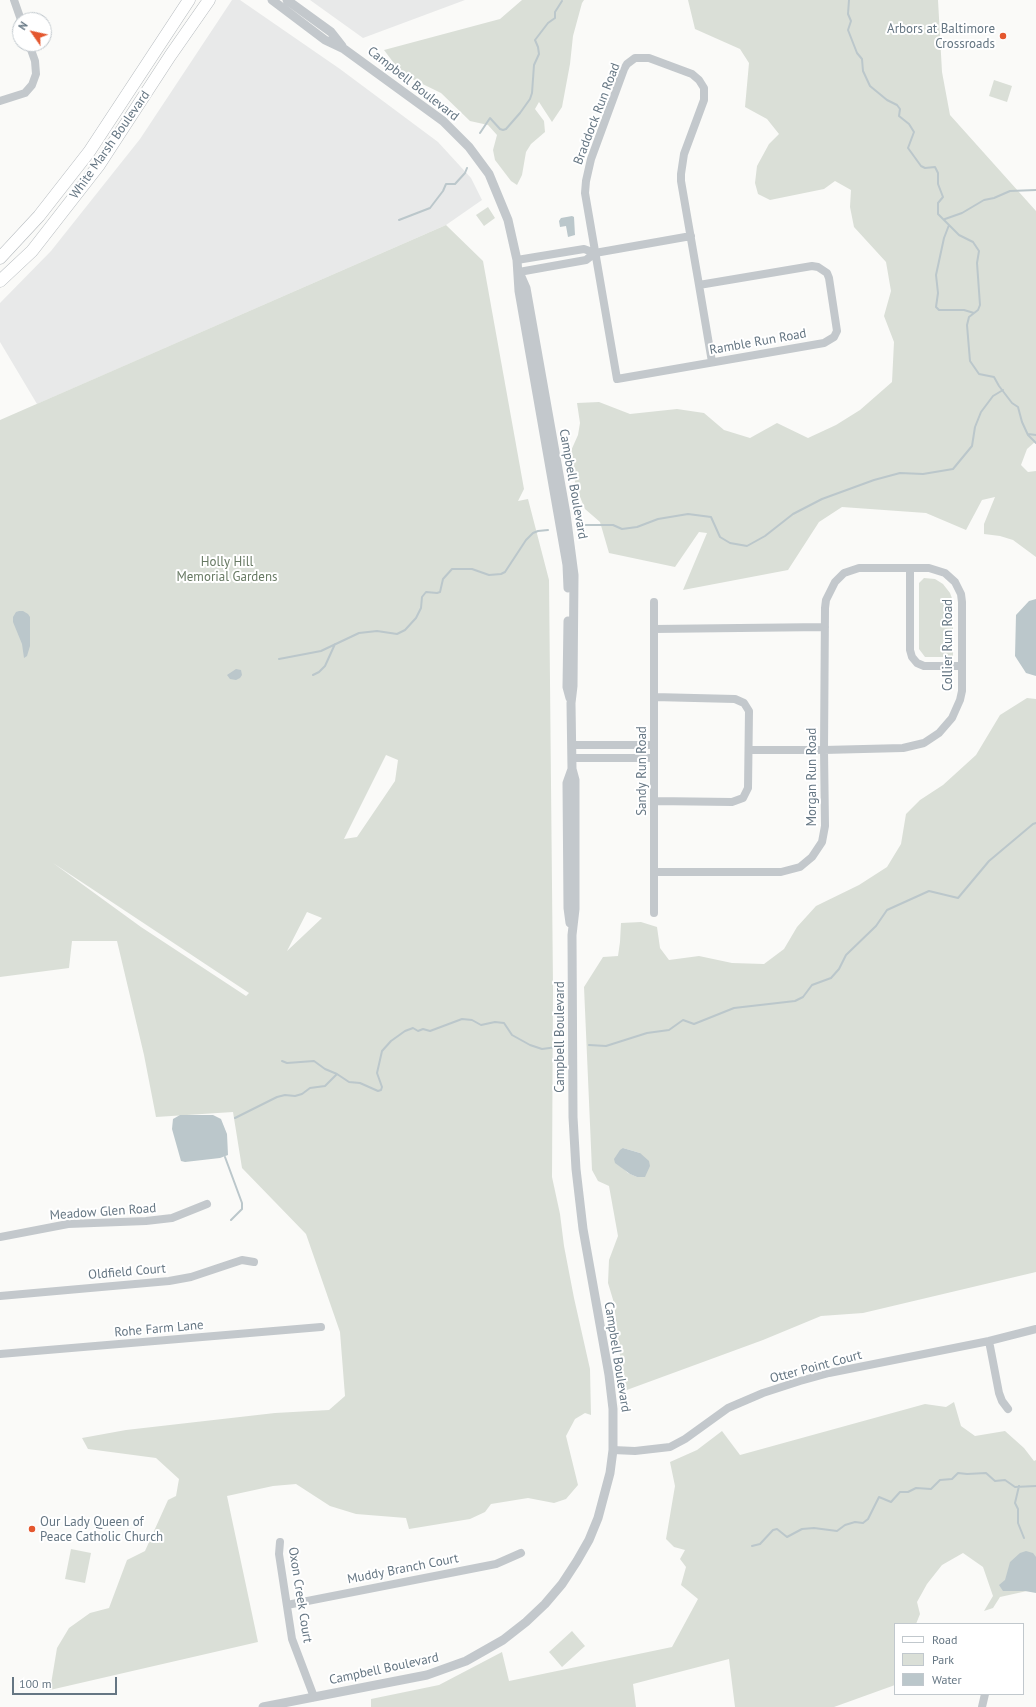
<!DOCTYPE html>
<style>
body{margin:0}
#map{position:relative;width:1036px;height:1707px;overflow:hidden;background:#fafaf8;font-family:"PT Sans",sans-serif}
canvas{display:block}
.legend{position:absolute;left:894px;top:1623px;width:130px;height:72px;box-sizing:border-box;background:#fff;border:1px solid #c1c8cd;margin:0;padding:5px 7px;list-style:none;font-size:12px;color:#657683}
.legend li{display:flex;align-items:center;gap:8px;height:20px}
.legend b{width:20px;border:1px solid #c1c8cd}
.north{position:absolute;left:12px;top:12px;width:40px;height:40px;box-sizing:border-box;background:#fff;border:1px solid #c1c8cd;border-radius:50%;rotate:304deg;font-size:11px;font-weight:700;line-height:16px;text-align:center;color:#657683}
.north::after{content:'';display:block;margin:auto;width:14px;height:18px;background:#e4572e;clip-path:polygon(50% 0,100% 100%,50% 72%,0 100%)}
.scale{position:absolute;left:12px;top:1677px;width:105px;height:18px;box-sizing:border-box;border:2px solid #657683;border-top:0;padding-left:5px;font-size:12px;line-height:14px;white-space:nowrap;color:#657683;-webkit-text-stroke:3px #fff;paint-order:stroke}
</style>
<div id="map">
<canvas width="1036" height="1707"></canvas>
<ul class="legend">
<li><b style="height:5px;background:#fff"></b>Road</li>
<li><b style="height:11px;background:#dadfd7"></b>Park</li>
<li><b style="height:11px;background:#bbc7cb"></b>Water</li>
</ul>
<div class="north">N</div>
<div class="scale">100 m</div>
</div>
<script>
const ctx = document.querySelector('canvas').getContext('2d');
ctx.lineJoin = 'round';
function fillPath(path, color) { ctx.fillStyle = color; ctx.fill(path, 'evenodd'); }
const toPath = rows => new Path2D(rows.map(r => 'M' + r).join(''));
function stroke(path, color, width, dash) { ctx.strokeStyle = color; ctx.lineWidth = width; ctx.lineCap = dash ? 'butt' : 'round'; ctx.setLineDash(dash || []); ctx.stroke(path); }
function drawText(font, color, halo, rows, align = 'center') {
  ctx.font = font + ' "PT Sans",sans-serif'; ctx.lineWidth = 4; ctx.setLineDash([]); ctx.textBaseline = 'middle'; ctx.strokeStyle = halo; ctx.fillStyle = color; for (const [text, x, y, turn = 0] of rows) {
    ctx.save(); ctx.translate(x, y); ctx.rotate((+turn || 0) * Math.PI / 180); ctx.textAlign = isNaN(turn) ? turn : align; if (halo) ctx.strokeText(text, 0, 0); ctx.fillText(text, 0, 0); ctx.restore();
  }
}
fillPath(toPath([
 [232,0,240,0,340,69,438,142,471,178,482,200,446,225,37,404,0,342,0,303,51,251,140,139],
 [310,0,465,0,363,38]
]), '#e8e9e9');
fillPath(toPath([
 [522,0,584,0,582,3,573,36,570,64,562,107,552,122,539,102,535,109,544,121,545,132,531,144,526,152,522,175,517,185,511,181,495,160,493,150,497,135,488,125,470,121,441,93,402,74,384,50,500,19],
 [688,0,938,0,942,72,950,115,1036,211,1036,441,1027,449,1021,465,1028,472,1036,471,1036,557,1013,540,1000,536,984,534,984,524,995,497,982,500,966,530,926,513,842,507,819,522,788,570,683,590,707,533,699,532,675,567,609,553,600,522,585,509,576,487,570,453,578,435,580,423,577,403,599,402,630,414,677,409,704,413,724,430,750,438,777,423,808,438,836,425,860,410,892,382,894,342,884,316,891,291,886,262,854,227,850,207,851,190,835,181,824,189,770,200,758,194,755,183,757,166,769,144,779,134,767,119,745,107,749,63,740,49,695,29],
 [994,80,1012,86,1007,102,989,96],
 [488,207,495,218,484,226,476,215],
 [446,225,483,261,524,489,518,501,528,499,549,580,553,987,552,1177,560,1214,564,1246,574,1298,590,1369,591,1415,585,1413,575,1419,566,1436,578,1485,566,1499,554,1503,528,1498,491,1504,485,1512,470,1519,409,1529,406,1518,356,1514,330,1506,296,1484,273,1486,227,1496,258,1642,50,1690,57,1648,69,1628,90,1613,109,1608,127,1560,145,1551,168,1500,176,1496,179,1479,156,1458,88,1449,82,1438,126,1430,275,1413,329,1410,345,1396,340,1332,306,1234,242,1168,233,1112,156,1117,144,1055,117,941,72,941,69,968,0,977,0,420],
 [386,755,398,760,395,781,357,837,344,839],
 [53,863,249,993,246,996,141,927],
 [307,912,322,918,287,951],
 [924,578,935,579,943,584,950,593,953,601,953,657,925,657,919,649,919,583],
 [1027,698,1036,699,1036,1272,863,1313,821,1316,763,1340,624,1391,614,1303,608,1283,609,1260,618,1236,609,1186,598,1181,592,1170,584,987,603,957,618,956,620,942,621,923,641,922,657,927,660,948,669,960,699,956,732,963,764,964,784,949,797,927,816,906,859,885,887,867,901,844,906,814,920,800,943,785,976,755,1000,715],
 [623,1148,640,1153,637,1177,628,1173,623,1168],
 [954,1402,961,1426,975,1436,1005,1431,1024,1448,1034,1461,1036,1460,1036,1589,1000,1597,993,1608,984,1611,993,1596,983,1567,963,1553,942,1565,927,1584,917,1602,920,1614,916,1624,895,1624,895,1685,834,1707,735,1707,729,1659,633,1684,636,1707,371,1707,371,1699,439,1685,502,1652,509,1681,672,1647,698,1599,681,1585,686,1567,680,1559,685,1550,674,1547,666,1539,675,1486,670,1462,697,1450,722,1431,740,1455,925,1404,946,1407],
 [71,1549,91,1553,85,1583,65,1579],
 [572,1631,585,1646,562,1667,549,1652]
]), '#dadfd7');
fillPath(toPath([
 [572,216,574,217,575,235,568,237,566,226,560,227,559,221,561,218],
 [1036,599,1036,676,1026,673,1015,656,1016,615,1029,601],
 [19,611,23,611,28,614,30,617,30,646,27,656,24,658,22,644,13,622,13,617,16,612],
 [236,669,241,670,242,675,240,678,236,680,230,679,227,675],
 [180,1115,213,1115,221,1119,227,1134,228,1155,220,1158,185,1162,181,1161,172,1129,173,1119],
 [623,1148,640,1153,649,1161,650,1166,645,1177,637,1177,630,1174,615,1163,614,1159,620,1150],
 [1026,1551,1033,1553,1036,1557,1036,1593,1025,1591,1003,1591,999,1585,1005,1580,1010,1562,1020,1553]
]), '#bbc7cb');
stroke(toPath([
 [849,0,848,14,851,21,848,30,857,53,862,59,863,71,870,86,887,100,897,105,900,109,899,116,909,124,914,132,908,148,921,166,925,168,935,167,938,173,938,184,943,197,938,203,938,214,959,235,973,242,979,251,977,263,980,305,978,310,969,317,967,325,970,361,979,374,994,377,999,386,1012,403,1018,407,1022,422,1028,435,1036,443],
 [480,133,490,118,500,129,503,130,506,129,520,113,530,99,532,93,534,65,539,54,538,47,535,40,548,23,555,18,555,12,562,1],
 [945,219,962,213,984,200,994,198,1010,191,1036,190],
 [399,220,430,208,443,191,446,184,455,184,465,173,467,168],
 [949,225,944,238,936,275,938,293,936,307,939,310,964,310,974,313],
 [1028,434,1036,435],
 [580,525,613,525,622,529,637,527,658,519,688,514,711,517,720,537,730,543,747,546,765,536,793,514,822,499,874,480,900,473,923,474,953,469,972,446,975,427,981,412,993,396,1003,390],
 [279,659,321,651,359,633,377,631,397,634,405,630,416,618,421,608,422,597,426,592,437,593,440,592,443,579,452,569,472,569,489,575,501,574,505,572,526,540,533,533,538,531,548,530],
 [313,675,319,672,325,666,335,644],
 [589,1045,606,1046,647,1033,669,1030,683,1020,694,1024,734,1008,795,1001,803,997,812,985,831,978,839,969,846,955,876,926,887,910,929,891,958,898,989,861,1033,824,1036,823],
 [282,1061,287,1063,314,1061,325,1069,337,1074,349,1082,360,1083,378,1091,381,1090,382,1087,377,1073,382,1051,391,1041,405,1031,413,1028,418,1031,423,1029,430,1031,462,1019,472,1020,481,1025,495,1022,504,1023,512,1035,530,1045,542,1049,557,1047],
 [235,1118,277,1097,285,1095,295,1096,302,1094,310,1088,325,1086,337,1074],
 [225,1157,242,1203,242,1209,231,1220],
 [1019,1486,1015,1503,1018,1509,1018,1523,1024,1538],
 [752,1546,760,1544,773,1530,777,1529,787,1537,802,1529,814,1528,837,1531,845,1525,855,1522,863,1523,868,1519,879,1497,891,1502,900,1492,908,1492,916,1488,931,1489,940,1480,952,1479,958,1473,967,1474,986,1473,995,1481,1005,1480,1015,1487,1036,1486]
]), '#bbc7cb', 2);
const primary = toPath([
 [0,258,39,216,89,152,189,0],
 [0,281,32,251,99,165,170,56,209,0]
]);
stroke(primary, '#b5babe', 13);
stroke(toPath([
 [14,0,21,20],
 [0,101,25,93,32,85,36,74,35,61,29,44],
 [517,260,584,249,595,253,691,236],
 [519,272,586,260,595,253],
 [699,285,812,266,818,267,827,273,829,278,837,331,834,337,824,343,617,379,585,193,586,181,591,159,624,69,627,64,635,58,649,58,692,74,699,80,704,88,704,100,684,154,681,174,681,181,699,285,712,362],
 [910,568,910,650,912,657,917,663,924,666,962,666],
 [654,629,825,627],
 [572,745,654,745],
 [572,758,654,758],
 [654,801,732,802,743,798,748,788,749,711,744,703,735,699,654,697],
 [654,872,781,872,800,867,812,857,822,842,825,826,824,750,825,608,826,600,835,582,844,573,859,568,929,568,945,573,955,582,961,594,962,602,962,691,960,700,952,718,939,733,924,743,903,748,824,750,749,750],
 [654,913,654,602],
 [0,1237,68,1224,146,1221,172,1218,207,1204],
 [0,1296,169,1281,191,1277,242,1260,254,1262],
 [989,1341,999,1393,1002,1401,1008,1409],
 [0,1354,321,1327],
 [613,1450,635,1451,670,1447,685,1439,728,1408,763,1393,800,1381,829,1373,989,1341,1036,1329],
 [280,1542,279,1554,292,1639,314,1697],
 [287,1605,496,1564,521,1553],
 [982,1707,985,1694]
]), '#c3c8cc', 8);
stroke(toPath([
 [272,0,325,40,344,49,443,121,469,147,489,174,508,220,517,260,519,291,567,565,568,588],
 [287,0,331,32,342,46],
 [568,621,567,687,570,698],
 [570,923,568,908,567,783,572,769],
 [263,1707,427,1675,466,1661,503,1640,526,1622,545,1604,562,1584,577,1561,589,1540,598,1518,610,1473,613,1450,613,1409,609,1375,583,1229,576,1169,573,1117,572,935,575,909,575,780,572,769,571,703,573,686,574,575,566,514,526,288,519,272]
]), '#c3c8cc', 9);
stroke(primary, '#fff', 12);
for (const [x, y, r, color] of [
 [1003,36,4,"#e4572e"],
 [32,1529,4,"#e4572e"]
]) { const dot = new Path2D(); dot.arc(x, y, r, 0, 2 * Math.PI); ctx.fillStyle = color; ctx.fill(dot); stroke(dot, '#fff', 1.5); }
drawText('13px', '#657683', '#fff', [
 ["Arbors at Baltimore",995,29],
 ["Crossroads",995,44],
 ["Our Lady Queen of",40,1522,"left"],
 ["Peace Catholic Church",40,1537,"left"]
], 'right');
drawText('13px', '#657683', '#fff', [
 ["Campbell Boulevard",413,84,38],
 ["Braddock Run Road",597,114,-69],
 ["White Marsh Boulevard",110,145,-55],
 ["Ramble Run Road",758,342,-10],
 ["Campbell Boulevard",573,484,80],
 ["Collier Run Road",948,645,-90],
 ["Sandy Run Road",642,771,-90],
 ["Morgan Run Road",812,777,-90],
 ["Campbell Boulevard",560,1037,-90],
 ["Meadow Glen Road",103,1212,-4],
 ["Oldfield Court",127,1272,-5],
 ["Rohe Farm Lane",159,1329,-5],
 ["Campbell Boulevard",617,1357,81],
 ["Otter Point Court",816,1367,-15],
 ["Muddy Branch Court",403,1569,-11],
 ["Oxon Creek Court",300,1595,81],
 ["Campbell Boulevard",384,1669,-12]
]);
drawText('13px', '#687a64', '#fff', [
 ["Holly Hill",227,562],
 ["Memorial Gardens",227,577]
]);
</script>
